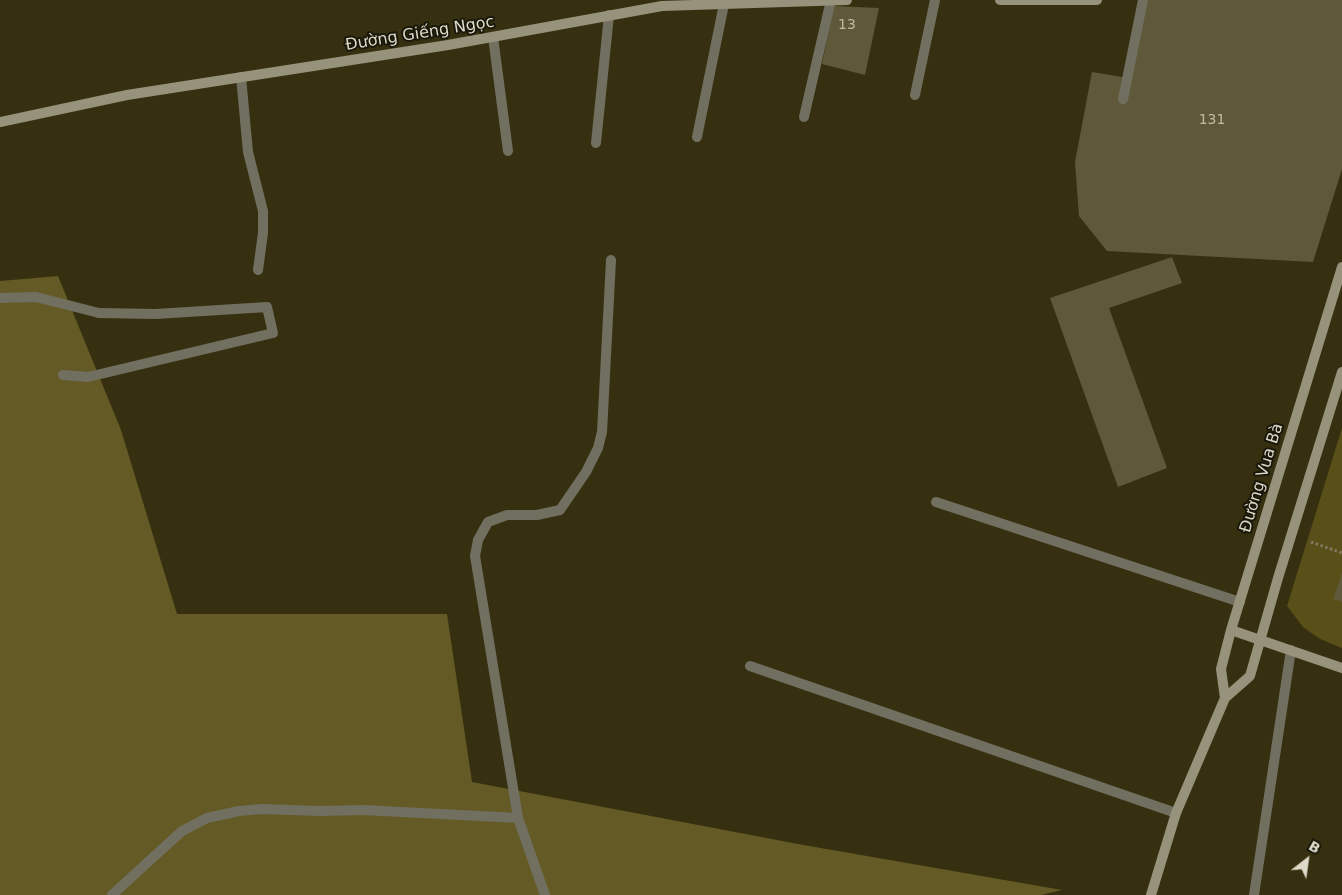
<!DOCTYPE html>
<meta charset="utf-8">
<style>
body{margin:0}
#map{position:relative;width:1342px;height:895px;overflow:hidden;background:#363010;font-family:"DejaVu Sans",sans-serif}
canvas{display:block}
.north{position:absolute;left:1282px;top:835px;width:50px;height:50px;-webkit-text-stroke:4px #1a180a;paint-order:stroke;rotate:30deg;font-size:14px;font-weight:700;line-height:20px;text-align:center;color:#dddac9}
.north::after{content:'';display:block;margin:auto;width:18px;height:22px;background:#dddac9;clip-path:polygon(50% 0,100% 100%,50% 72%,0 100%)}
</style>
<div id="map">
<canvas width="1342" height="895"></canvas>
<div class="north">B</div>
</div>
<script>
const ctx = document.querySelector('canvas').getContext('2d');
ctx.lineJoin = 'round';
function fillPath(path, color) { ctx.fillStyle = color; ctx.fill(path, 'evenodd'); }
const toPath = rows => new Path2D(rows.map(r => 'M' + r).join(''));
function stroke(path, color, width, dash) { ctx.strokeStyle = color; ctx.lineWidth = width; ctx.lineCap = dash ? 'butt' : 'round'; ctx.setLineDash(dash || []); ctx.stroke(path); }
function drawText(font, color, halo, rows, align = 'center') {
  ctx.font = font + ' "DejaVu Sans",sans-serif'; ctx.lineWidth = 4; ctx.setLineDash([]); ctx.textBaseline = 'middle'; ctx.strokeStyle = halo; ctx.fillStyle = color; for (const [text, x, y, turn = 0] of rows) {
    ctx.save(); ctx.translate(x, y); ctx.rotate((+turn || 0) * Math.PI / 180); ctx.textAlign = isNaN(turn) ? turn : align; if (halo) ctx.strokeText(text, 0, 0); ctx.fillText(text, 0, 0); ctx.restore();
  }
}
fillPath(toPath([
 [1342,428,1342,648,1320,639,1303,627,1287,606]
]), '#594f18');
fillPath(toPath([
 [58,276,121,430,177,614,447,614,472,782,798,844,1062,890,1041,895,0,895,0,281]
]), '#645a25');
fillPath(toPath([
 [1145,0,1342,0,1342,169,1313,262,1107,251,1079,216,1075,162,1092,72,1128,78],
 [834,6,879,8,865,75,822,64],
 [1172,257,1182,283,1109,308,1167,468,1118,487,1050,298],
 [1342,573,1342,602,1333,599]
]), '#5f5939');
stroke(toPath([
 [1311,542,1342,553]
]), '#7f7a61', 3, [2.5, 2.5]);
stroke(toPath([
 [63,375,88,377,273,333,267,307,156,314,99,313]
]), '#716f60', 10);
stroke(toPath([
 [493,37,508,151],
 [241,77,248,152,263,211,263,233,258,270],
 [915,95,935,0],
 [1123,99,1143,0],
 [804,117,831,0],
 [697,137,724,4],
 [596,143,609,15],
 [0,298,36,297,99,313],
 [936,502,1240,602],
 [750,666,1176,813],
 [112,895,182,831,207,818,239,811,262,809,320,811,363,810,518,818],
 [545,895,518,818,475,556,478,540,488,522,507,515,537,515,560,510,586,472,598,448,602,432,611,260],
 [1254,895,1291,650]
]), '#716f60', 10);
stroke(toPath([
 [1000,0,1097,0],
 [0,122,127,95,448,45,662,6,847,0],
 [1231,630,1342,668],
 [1225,698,1221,669,1231,630,1342,267],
 [1151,895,1176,813,1225,698,1250,676,1278,578,1342,372]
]), '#96927b', 10);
drawText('14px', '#bebaa5', null, [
 ["13",847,25],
 ["131",1212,120]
]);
drawText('16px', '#dddac9', '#1a180a', [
 ["Đường Giếng Ngọc",420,34,-9],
 ["Đường Vua Bà",1262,478,-73]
]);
</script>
